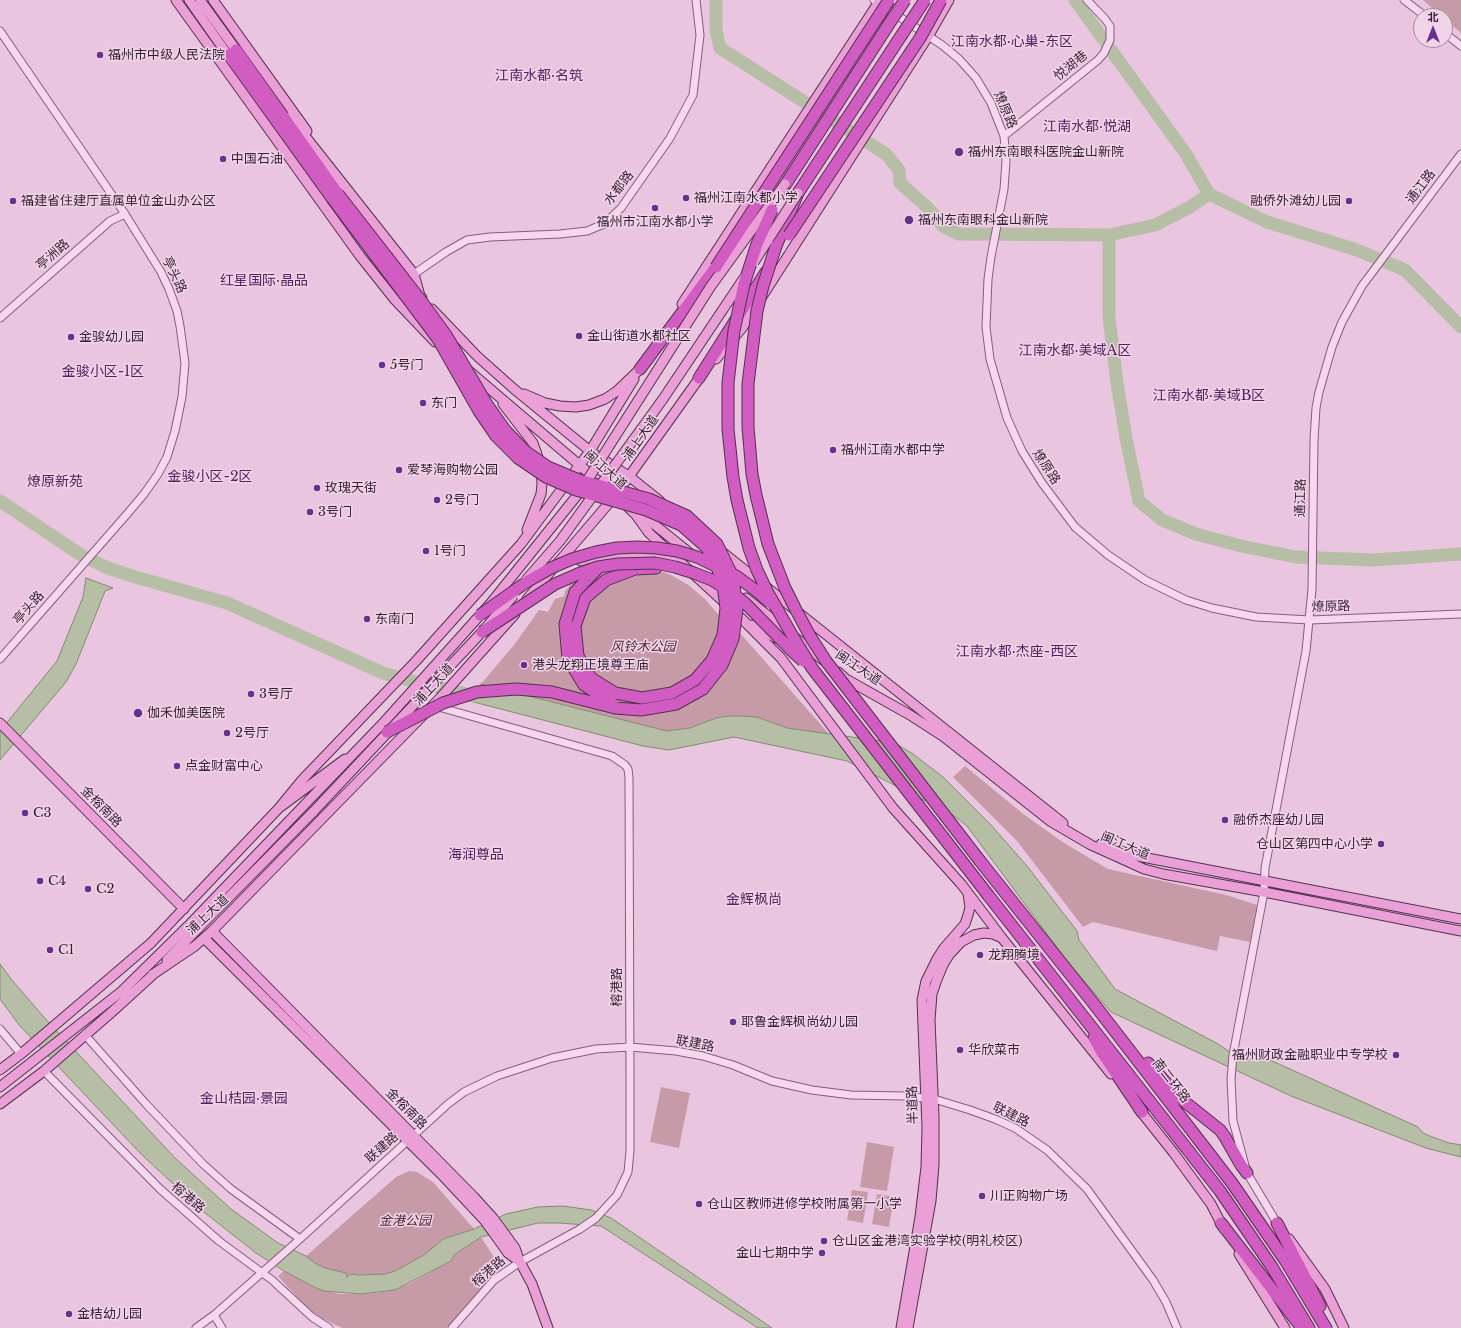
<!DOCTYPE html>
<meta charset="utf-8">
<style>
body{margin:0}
#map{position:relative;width:1461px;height:1328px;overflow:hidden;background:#eac5e0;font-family:"Libre Baskerville","Noto Sans SC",serif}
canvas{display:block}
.north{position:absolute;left:1413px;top:8px;width:40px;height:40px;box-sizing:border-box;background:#f2d4e9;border:1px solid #a68ca0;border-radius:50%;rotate:0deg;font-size:11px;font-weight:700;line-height:16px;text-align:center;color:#351f33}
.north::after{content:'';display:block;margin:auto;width:14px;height:18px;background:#66328d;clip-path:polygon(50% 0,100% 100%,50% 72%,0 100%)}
</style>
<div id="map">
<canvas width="1461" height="1328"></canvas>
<div class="north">北</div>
</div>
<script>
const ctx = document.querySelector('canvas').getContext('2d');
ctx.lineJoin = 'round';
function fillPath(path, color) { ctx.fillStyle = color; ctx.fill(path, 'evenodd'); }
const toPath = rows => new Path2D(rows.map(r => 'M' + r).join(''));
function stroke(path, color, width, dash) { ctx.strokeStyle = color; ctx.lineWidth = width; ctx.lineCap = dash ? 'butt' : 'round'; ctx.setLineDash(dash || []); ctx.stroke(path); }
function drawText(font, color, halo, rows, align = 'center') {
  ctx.font = font + ' "Libre Baskerville","Noto Sans SC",serif'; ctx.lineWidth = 3; ctx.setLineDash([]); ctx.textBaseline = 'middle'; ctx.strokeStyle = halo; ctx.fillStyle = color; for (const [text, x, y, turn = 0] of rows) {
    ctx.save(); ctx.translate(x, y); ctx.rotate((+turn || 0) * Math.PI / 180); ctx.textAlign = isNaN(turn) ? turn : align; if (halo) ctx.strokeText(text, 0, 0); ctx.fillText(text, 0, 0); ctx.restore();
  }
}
fillPath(toPath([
 [1423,0,1461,0,1461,33,1445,19,1445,16,1441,16],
 [622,569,650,570,660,571,669,574,687,584,705,599,729,627,733,625,829,734,787,728,757,717,741,716,728,716,716,718,690,728,667,731,481,684,514,645,539,610,548,612,555,599,564,596,565,591,572,583,596,574],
 [965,766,1022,813,1064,843,1108,869,1226,895,1257,905,1250,942,1220,936,1217,951,1093,922,1083,927,1017,841,953,777],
 [661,1087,690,1093,679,1148,650,1142],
 [867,1142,894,1147,887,1191,860,1187],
 [409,1171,417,1172,433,1182,474,1229,443,1239,428,1253,420,1258,395,1271,381,1275,351,1274,347,1277,346,1273,325,1268,315,1263,306,1256,396,1177],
 [852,1190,868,1192,863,1223,847,1220],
 [877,1194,894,1197,889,1227,872,1224],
 [481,1237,501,1268,488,1278,489,1282,466,1305,451,1324,446,1328,342,1328,322,1318,308,1309,278,1276,284,1271,314,1287,339,1294,368,1294,389,1291,409,1284,451,1261,454,1255]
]), '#c79aa7');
const water = toPath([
 [86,578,113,588,105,591,76,664,66,682,0,760,0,731,57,661,83,597,86,578],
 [481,684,667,731,690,728,716,718,728,716,741,716,757,717,787,728,895,743,913,754,943,777,990,824,1027,866,1077,931,1079,940,1115,989,1218,1044,1234,1055,1246,1059,1248,1050,1418,1127,1422,1132,1427,1135,1449,1143,1461,1145,1461,1157,1426,1148,1291,1096,1111,1012,1070,965,967,826,953,815,847,761,734,737,669,750,643,746,466,700,481,684],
 [0,964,11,979,42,1015,175,1158,231,1209,278,1243,306,1256,315,1263,325,1268,346,1273,347,1277,351,1274,359,1275,385,1274,395,1271,424,1255,443,1239,474,1229,506,1214,538,1207,563,1206,591,1210,611,1218,772,1328,758,1328,601,1226,558,1223,538,1223,481,1237,454,1255,451,1261,395,1290,361,1294,324,1291,314,1287,284,1271,256,1253,200,1209,140,1153,20,1026,0,999,0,964]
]);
fillPath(water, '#b7bea6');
stroke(water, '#818b6e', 1);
stroke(toPath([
 [716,0,716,31,720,48,886,154,899,170,900,183,927,207,944,227,959,234,1109,235,1155,225,1190,207,1209,194],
 [1075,0,1186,154,1209,194,1267,222,1354,249,1405,270,1461,327],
 [1109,235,1109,317,1117,383,1126,438,1139,501,1162,520,1196,534,1241,546,1296,557,1373,560,1461,554],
 [0,501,81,555,108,568,132,576,227,603,383,673,423,684,476,696]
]), '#b7bea6', 13);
const minor = toPath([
 [874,0,942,45,959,59,976,78,991,103,1004,136,1006,161,1004,189,991,257,988,279,986,327,990,359,1007,418,1022,451,1042,483,1075,527,1108,555,1145,580,1186,600,1212,608,1256,617,1310,620,1461,614],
 [1404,0,1425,16],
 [0,31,125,214,161,272,169,289,177,311,180,326,185,363,182,397,175,431,167,457,158,474,144,494,128,513,0,659],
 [1445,33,1461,46],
 [1004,136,1098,60,1104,53,1110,40,1110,26,1105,19,1087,0],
 [414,274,446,252,467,240,490,237,560,234,587,231,604,224,621,208,670,138,693,95,700,35,696,0],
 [0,318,110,221,125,214],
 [435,706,612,756,625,765,628,769,629,778,630,1081,630,1151,628,1172,617,1195,596,1218,580,1229,520,1262,494,1280,452,1328],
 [0,1029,21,1054],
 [86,1036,146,1104,203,1164,231,1189,300,1239],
 [44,1071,160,1189,219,1241,272,1280,312,1317,329,1328],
 [1277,1223,1247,1173,1233,1121,1231,1079,1233,1055,1264,892,1265,868,1306,651,1312,589,1314,440,1316,408,1319,392,1332,347,1342,322,1362,286,1461,154],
 [214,1315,222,1328],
 [196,1328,214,1315,300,1239,448,1104,464,1092,497,1076,552,1058,596,1049,630,1047,676,1051,703,1056,733,1065,772,1081,812,1090,851,1095,904,1096,934,1099,970,1110,995,1119,1015,1128,1047,1150,1087,1189,1153,1280,1166,1302,1177,1328]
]);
const major = toPath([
 [176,0,360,256,395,300,435,342],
 [189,0,232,61],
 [200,0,239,54],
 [213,0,307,131],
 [290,117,414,274,420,296,422,298],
 [682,304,880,0],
 [432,309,477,356,514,389,590,451,630,477,660,501],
 [716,359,742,328,929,35,949,0],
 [469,371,604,486],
 [524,394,545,403,560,406,576,407,589,405,605,399,617,391,640,369,644,363],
 [503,404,533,443,541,466,542,484,541,494,527,530],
 [626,505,634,513,650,521,691,554],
 [636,515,649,533,741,618,781,658,893,808,962,885,1002,938,1111,1074],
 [721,551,1063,823],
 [581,561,587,559,626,555,658,557,672,562],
 [746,598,823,660],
 [527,599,615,496,703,373],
 [752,625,778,639],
 [838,672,846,679,910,715,944,737,1050,821,1091,845,1144,869,1163,874,1264,892,1461,931],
 [0,723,184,909],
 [279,808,302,780,416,661,521,544,590,451,634,379],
 [1101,844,1132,855,1461,919],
 [212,931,474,1197,493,1218,515,1248,520,1262,532,1284,548,1328],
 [204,938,442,1175,485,1221,508,1253,520,1262],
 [167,960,314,811],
 [152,975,195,946,212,931,440,698,515,614],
 [0,1070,21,1054,151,943,279,808,345,759],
 [0,1087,122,991,188,926,386,720,490,604,579,493],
 [0,1104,44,1071,113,1011,156,972],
 [1138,1108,1173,1152,1211,1204,1224,1229],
 [1289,1239,1325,1289,1344,1328],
 [1239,1254,1285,1328],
 [901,1328,920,1217,926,1167,927,1127,922,1000,926,981,937,959,944,948,965,924,968,915,970,907,968,894],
 [908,1328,931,1201,934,1165,934,1116,930,1020,932,994,936,982,943,965,949,955,961,942,974,935,984,933,993,934,1002,938]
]);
const highway = toPath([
 [236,50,338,194],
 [229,55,332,198],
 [780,193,887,27],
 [776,246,798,193,901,36],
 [640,369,716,267],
 [699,378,766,272],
 [575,626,585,598,606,580,635,569,656,568],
 [980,861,1094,1004,1232,1183,1285,1260,1326,1328],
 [988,895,1220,1191,1272,1267,1309,1328],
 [1094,1038,1101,1051,1142,1112],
 [1148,1063,1180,1098,1220,1130,1225,1137,1241,1165,1247,1173],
 [1221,1223,1302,1328],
 [1277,1223,1320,1306]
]);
stroke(minor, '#835d7f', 9);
stroke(major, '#523050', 11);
stroke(highway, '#523050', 13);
stroke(minor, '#f6d7ed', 7);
stroke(major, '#eaa0d6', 9);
stroke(highway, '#d25dc2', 11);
const majorBridge = toPath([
 [754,262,798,193],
 [583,487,711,286,785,184],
 [526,580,560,541,663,399,744,278],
 [314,811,482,632,514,595]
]);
const highwayBridge = toPath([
 [887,27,905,0],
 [901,36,925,0],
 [338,194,422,302,446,335,488,406,505,430,525,451,548,467,579,480,649,499,687,516,717,544,733,577,737,609,733,639,722,665,703,689,676,704,641,710,615,708,552,692,516,689,477,692,443,703,387,732],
 [332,198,438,339,479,411,496,436,518,458,546,477,576,490,646,510,681,525,707,548,722,578,726,608,723,635,712,660,695,680,672,693,642,698,615,693,591,678,578,656,575,626],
 [772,210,757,244,744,284,734,331,728,383,728,429,733,477,737,500,749,548,757,570,768,593,796,642,812,668,988,895],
 [789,235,920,38,941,0],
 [776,246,763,286,757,311,748,384,748,427,752,474,756,495,768,544,785,588,796,610,810,636,826,661,980,861],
 [716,267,889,0],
 [598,568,575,592,565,624,568,659,584,685,613,704],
 [480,615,528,581,551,568,572,559,596,552,617,548,637,547,657,548,677,551,697,557,736,576,758,592,770,603],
 [482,632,555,584,578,574,598,567,618,564,655,563,675,567,694,573,712,580,730,591,746,604,793,652,803,661]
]);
stroke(majorBridge, '#523050', 11, []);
stroke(highwayBridge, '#523050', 13, []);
stroke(majorBridge, '#eaa0d6', 9);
stroke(highwayBridge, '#d25dc2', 11);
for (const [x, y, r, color] of [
 [100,55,4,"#66328d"],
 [959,152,5,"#66328d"],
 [223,159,4,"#66328d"],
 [686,198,4,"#66328d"],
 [13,201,4,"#66328d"],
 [1349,201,4,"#66328d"],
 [655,208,4,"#66328d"],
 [909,220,5,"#66328d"],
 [579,336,4,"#66328d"],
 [71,337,4,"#66328d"],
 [382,365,4,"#66328d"],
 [423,403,4,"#66328d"],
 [833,450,4,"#66328d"],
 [399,470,4,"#66328d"],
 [317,488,4,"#66328d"],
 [437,500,4,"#66328d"],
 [310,512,4,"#66328d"],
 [426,551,4,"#66328d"],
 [367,619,4,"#66328d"],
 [524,665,4,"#66328d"],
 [251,694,4,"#66328d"],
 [138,713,5,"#66328d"],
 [227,733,4,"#66328d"],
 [177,766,4,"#66328d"],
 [25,813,4,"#66328d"],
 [1225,820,4,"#66328d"],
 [1381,844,4,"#66328d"],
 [40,881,4,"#66328d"],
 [88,889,4,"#66328d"],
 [50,950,4,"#66328d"],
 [980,955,4,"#66328d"],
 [733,1022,4,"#66328d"],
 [960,1050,4,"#66328d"],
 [1396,1055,4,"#66328d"],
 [982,1196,4,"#66328d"],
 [699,1204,4,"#66328d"],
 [824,1241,4,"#66328d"],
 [822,1253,4,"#66328d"],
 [69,1314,4,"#66328d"]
]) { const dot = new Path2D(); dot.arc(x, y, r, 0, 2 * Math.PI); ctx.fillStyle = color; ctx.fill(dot); stroke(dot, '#f2d4e9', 1.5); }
drawText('13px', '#351f33', '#f2d4e9', [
 ["福州市中级人民法院",108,55],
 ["福州东南眼科医院金山新院",968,152],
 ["中国石油",231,159],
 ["福州江南水都小学",694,198],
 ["福建省住建厅直属单位金山办公区",21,201],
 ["融侨外滩幼儿园",1341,201,"right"],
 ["福州东南眼科金山新院",918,220],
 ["福州市江南水都小学",655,222,"center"],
 ["金山街道水都社区",587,336],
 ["金骏幼儿园",79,337],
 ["5号门",390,365],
 ["东门",431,403],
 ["福州江南水都中学",841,450],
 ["爱琴海购物公园",407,470],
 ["玫瑰天街",325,488],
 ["2号门",445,500],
 ["3号门",318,512],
 ["1号门",434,551],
 ["东南门",375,619],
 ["港头龙翔正境尊王庙",532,665],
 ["3号厅",259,694],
 ["伽禾伽美医院",147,713],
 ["2号厅",235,733],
 ["点金财富中心",185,766],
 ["C3",33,813],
 ["融侨杰座幼儿园",1233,820],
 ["仓山区第四中心小学",1373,844,"right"],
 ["C4",48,881],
 ["C2",96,889],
 ["C1",58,950],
 ["龙翔腾境",988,955],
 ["耶鲁金辉枫尚幼儿园",741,1022],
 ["华欣菜市",968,1050],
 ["福州财政金融职业中专学校",1388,1055,"right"],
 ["川正购物广场",990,1196],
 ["仓山区教师进修学校附属第一小学",707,1204],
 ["仓山区金港湾实验学校(明礼校区)",832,1241],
 ["金山七期中学",814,1253,"right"],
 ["金桔幼儿园",77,1314]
], 'left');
drawText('13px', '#351f33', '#f2d4e9', [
 ["悦湖巷",1071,66,-39],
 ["燎原路",1005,110,67],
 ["通江路",1421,187,-53],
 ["水都路",619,188,-52],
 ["亭洲路",53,255,-41],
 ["亭头路",174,275,64],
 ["浦上大道",641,438,-55],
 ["燎原路",1046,467,57],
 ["闽江大道",605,470,41],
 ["通江路",1301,498,-89],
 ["燎原路",1331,607,-2],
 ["亭头路",29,608,-49],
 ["闽江大道",858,668,34],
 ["浦上大道",434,685,-47],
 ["金榕南路",101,807,45],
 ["闽江大道",1125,846,23],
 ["浦上大道",208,915,-43],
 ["榕港路",617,987,-90],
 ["联建路",695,1044,11],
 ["南二环路",1171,1081,52],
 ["半道路",913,1105,-92],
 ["金榕南路",406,1109,45],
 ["联建路",1011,1115,26],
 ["联建路",382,1148,-42],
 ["榕港路",188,1198,41],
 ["榕港路",489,1272,-41]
]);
drawText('italic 13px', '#4f282e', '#f2d4e9', [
 ["风铃木公园",643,647],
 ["金港公园",405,1221]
]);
drawText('14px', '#51225e', '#f2d4e9', [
 ["江南水都·心巢-东区",1012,42],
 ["江南水都·名筑",539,76],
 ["江南水都·悦湖",1087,127],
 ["红星国际·晶品",264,281],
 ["江南水都·美域A区",1075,351],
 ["金骏小区-1区",103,372],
 ["江南水都·美域B区",1209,396],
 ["金骏小区-2区",210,477],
 ["燎原新苑",55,482],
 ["江南水都·杰座-西区",1017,652],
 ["海润尊品",476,855],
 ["金辉枫尚",754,900],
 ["金山桔园·景园",244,1099]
]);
</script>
